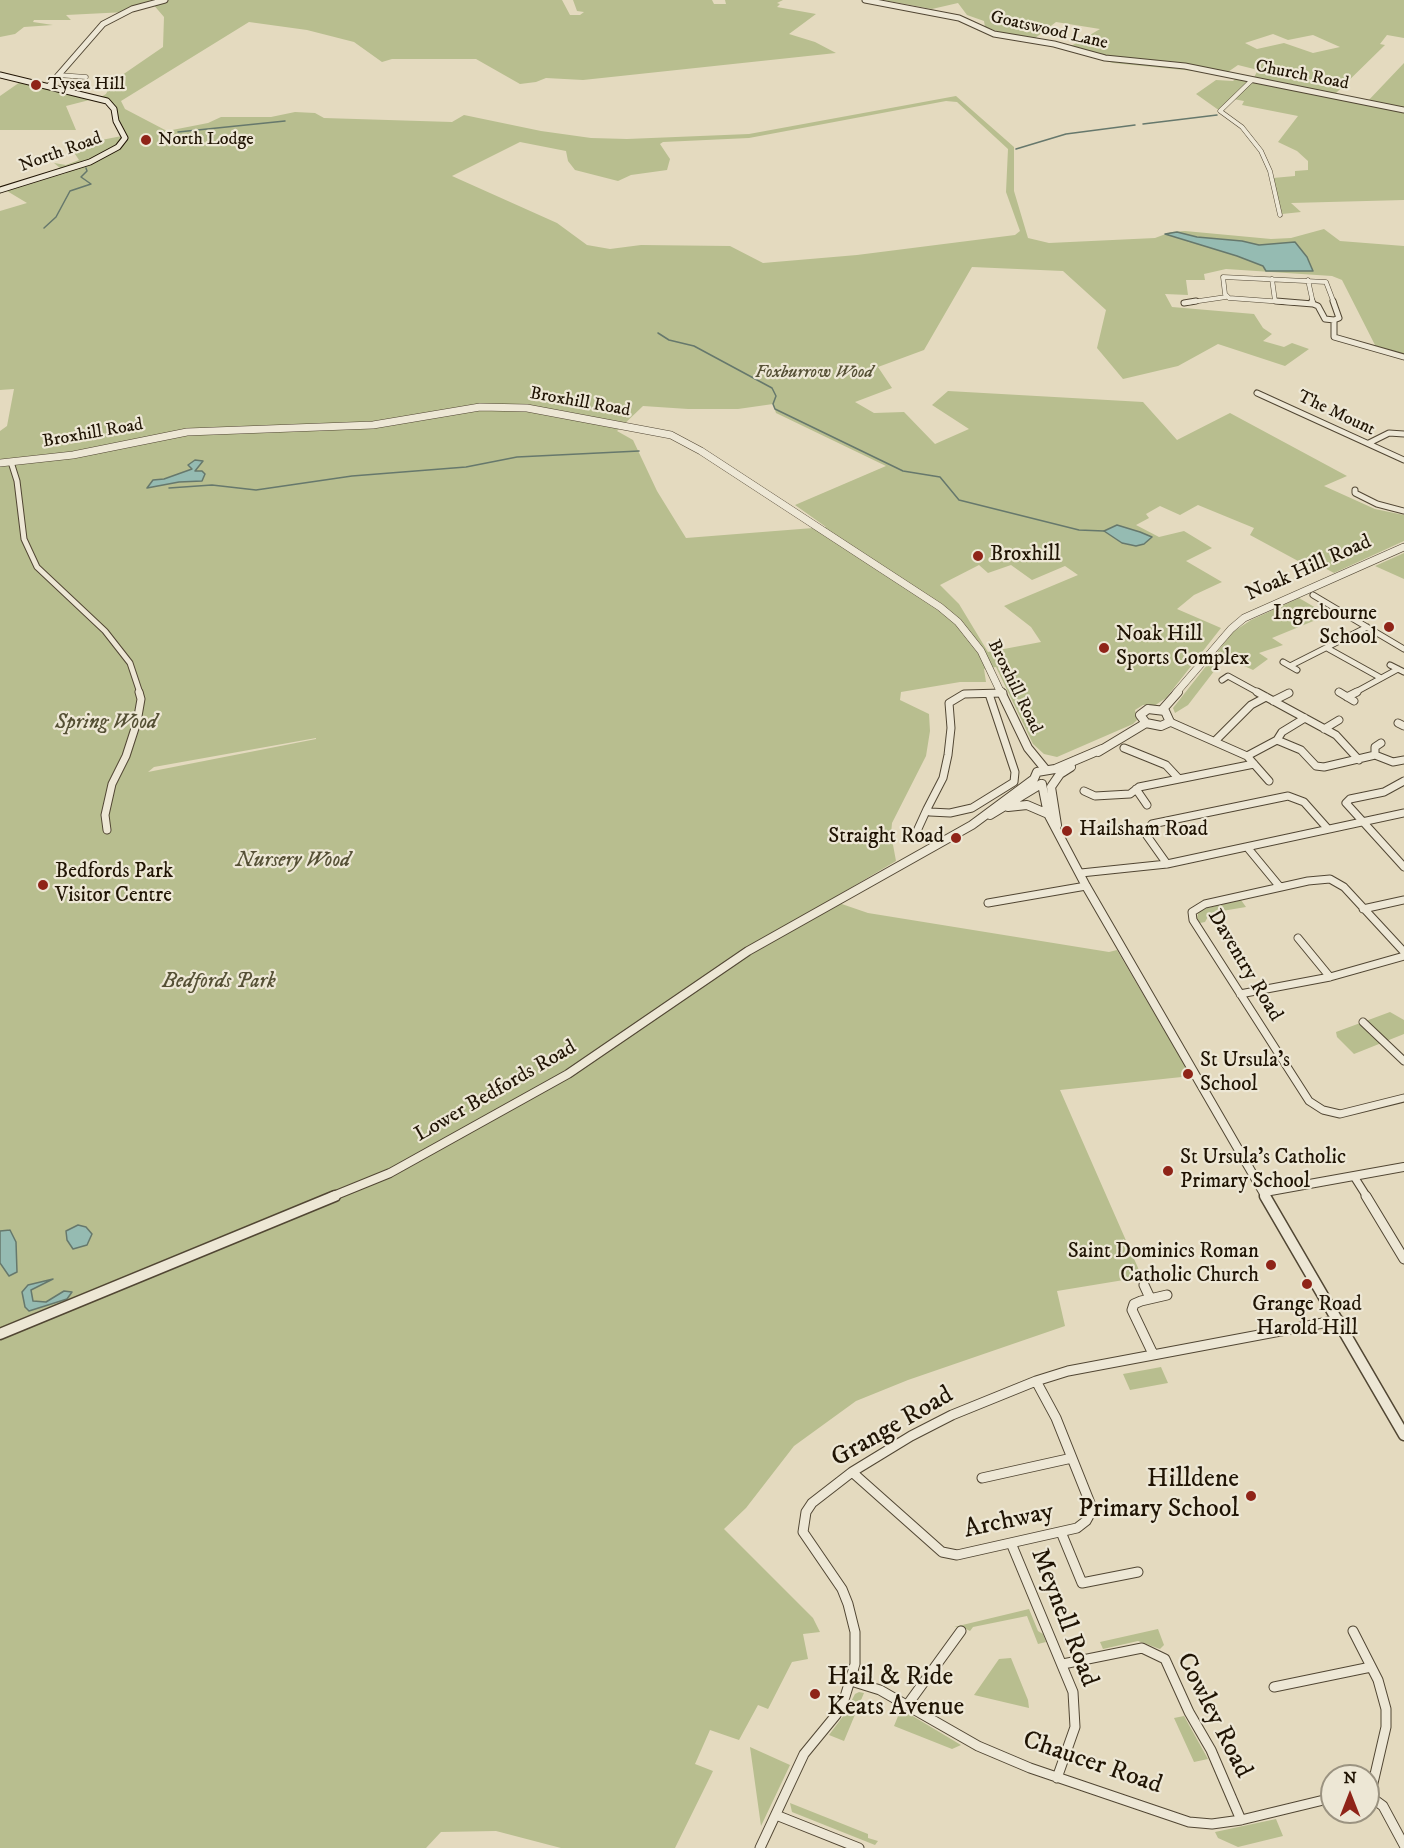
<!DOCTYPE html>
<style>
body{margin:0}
#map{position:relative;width:1404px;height:1848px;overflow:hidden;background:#e4dabf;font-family:"IM FELL DW Pica",serif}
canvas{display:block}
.north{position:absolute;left:1320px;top:1764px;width:60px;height:60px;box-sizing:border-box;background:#ede7d5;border:2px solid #9b9381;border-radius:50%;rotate:0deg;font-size:16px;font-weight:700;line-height:24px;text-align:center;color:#201404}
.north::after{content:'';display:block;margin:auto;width:21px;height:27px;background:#8f2418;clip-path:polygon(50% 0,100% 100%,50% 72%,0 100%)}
</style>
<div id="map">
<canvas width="1404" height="1848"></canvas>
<div class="north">N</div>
</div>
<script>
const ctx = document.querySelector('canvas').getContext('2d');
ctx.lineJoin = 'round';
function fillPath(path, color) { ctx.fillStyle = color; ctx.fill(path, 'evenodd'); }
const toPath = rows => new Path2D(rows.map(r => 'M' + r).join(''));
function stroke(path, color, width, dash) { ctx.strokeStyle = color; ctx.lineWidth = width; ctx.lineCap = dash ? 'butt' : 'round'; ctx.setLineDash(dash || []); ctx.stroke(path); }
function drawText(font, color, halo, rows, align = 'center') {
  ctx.font = font + ' "IM FELL DW Pica",serif'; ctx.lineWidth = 4.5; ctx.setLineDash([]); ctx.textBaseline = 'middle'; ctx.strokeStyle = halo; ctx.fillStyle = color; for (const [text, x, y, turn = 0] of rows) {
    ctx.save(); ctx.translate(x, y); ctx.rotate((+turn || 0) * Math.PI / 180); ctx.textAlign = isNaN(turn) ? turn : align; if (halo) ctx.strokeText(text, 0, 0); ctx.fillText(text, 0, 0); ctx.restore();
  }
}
fillPath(toPath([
 [0,0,562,0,570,15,580,15,584,12,577,11,573,0,712,0,714,4,726,4,725,0,783,0,777,3,780,4,777,7,816,14,789,34,815,42,836,53,583,80,546,78,536,82,520,84,476,59,392,59,382,62,354,42,307,30,249,22,121,101,125,109,167,131,208,123,221,117,271,117,295,112,315,113,324,118,452,122,464,115,541,131,591,138,627,139,749,134,956,96,1014,147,1014,191,1028,238,1049,243,1155,238,1171,232,1185,231,1271,239,1291,238,1324,229,1340,241,1404,246,1404,358,1376,347,1342,280,1332,276,1226,269,1204,274,1205,280,1186,280,1188,295,1165,294,1172,307,1254,314,1263,328,1272,334,1263,341,1284,347,1292,343,1309,349,1285,366,1218,344,1178,366,1123,379,1097,348,1106,310,1063,271,972,267,924,350,878,367,892,388,855,402,874,413,904,412,935,444,969,429,932,405,948,391,1143,402,1177,440,1230,413,1347,476,1324,486,1375,509,1404,515,1404,541,1334,573,1319,565,1311,568,1250,535,1254,528,1198,505,1180,515,1160,506,1146,514,1149,518,1136,525,1159,537,1184,531,1212,548,1186,561,1222,582,1194,595,1177,609,1221,628,1166,698,1154,706,1143,705,1135,710,1137,720,1133,724,1057,757,1044,754,1033,744,996,667,984,669,986,682,960,682,901,692,900,700,929,714,930,731,926,756,892,823,891,834,896,861,830,900,868,913,1109,952,1117,950,1191,1076,1060,1090,1142,1277,1057,1291,1065,1326,908,1380,856,1401,794,1446,746,1508,724,1529,813,1618,820,1632,803,1634,808,1659,792,1662,768,1709,758,1705,739,1740,710,1730,695,1764,713,1771,675,1848,561,1848,496,1831,441,1832,426,1848,0,1848,0,431,7,426,14,389,0,390,0,211,27,203,7,191,66,173,54,163,66,165,79,160,75,154,80,139,91,142,127,135,114,109,101,97,66,106,76,130,0,130,0,96,23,80,101,97,106,94,112,82,163,47,164,17,152,3,126,12,66,15,71,20,34,20,33,22,53,25,24,27,15,34,0,37],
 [946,101,957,102,1008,149,1006,192,1020,231,1015,235,857,255,763,263,730,246,641,245,610,249,587,245,557,223,452,176,520,142,566,151,568,161,575,170,618,181,631,175,667,170,670,159,660,144,663,142,749,138],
 [773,404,776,413,886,466,795,505,826,527,686,538,657,491,633,440,617,431,643,406,688,409,738,409],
 [979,565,988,573,1011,565,1032,580,1065,566,1078,575,1004,606,1031,627,1041,642,988,652,959,604,940,585],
 [316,738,316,739,148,772,154,767],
 [883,0,1404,0,1404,38,1387,35,1380,44,1385,45,1333,96,1366,103,1404,63,1404,200,1291,203,1301,212,1282,214,1273,178,1295,176,1295,171,1308,170,1308,161,1297,151,1278,142,1298,116,1242,105,1244,101,1233,99,1220,111,1196,94,1216,80,1233,81,1236,78,1252,81,1258,70,1238,65,1225,74,1113,63,1066,49,1100,29,1056,22,1030,42,985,27,984,21,967,15,958,3,932,9],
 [1273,34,1288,40,1313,35,1340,47,1313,53,1284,43,1257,49,1245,43],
 [1404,553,1404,579,1375,566],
 [1299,598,1328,615,1272,638,1283,645,1259,653,1268,659,1253,670,1225,657,1188,705,1175,713,1173,708,1233,632,1251,620],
 [1241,900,1246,907,1210,913,1205,922,1200,923,1197,918,1199,910],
 [1390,1012,1404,1020,1404,1034,1354,1054,1337,1037,1336,1032],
 [1161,1367,1168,1383,1130,1390,1123,1374],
 [1029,1609,1038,1631,1043,1634,1046,1642,1038,1644,1027,1616,973,1627,970,1631,962,1627,954,1627],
 [1158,1629,1164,1645,1160,1649,1138,1641,1103,1649,1100,1642],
 [1011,1658,1028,1700,1029,1708,974,1695,999,1659],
 [859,1692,864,1693,844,1741,829,1735,844,1715,855,1694],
 [901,1709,961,1745,952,1749,894,1726],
 [1184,1716,1208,1759,1194,1762,1174,1718],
 [750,1747,790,1765,761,1826],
 [790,1803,868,1834,868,1838,878,1841,875,1845,792,1812],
 [1276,1819,1283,1836,1238,1847,1218,1838,1215,1832]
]), '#b8be8f');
const water = toPath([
 [1177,232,1197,237,1242,241,1259,245,1295,242,1307,257,1313,271,1266,271,1263,266,1237,256,1165,234,1177,232],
 [195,460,203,461,195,471,202,471,205,474,202,481,179,482,147,488,153,480,164,479,192,469,188,465,195,460],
 [1117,525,1140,532,1152,537,1144,544,1136,546,1122,543,1104,531,1117,525],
 [78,1225,86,1227,92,1234,87,1245,73,1249,67,1240,66,1231,78,1225],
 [10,1230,16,1242,17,1272,9,1276,0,1263,0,1231,10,1230],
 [53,1279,31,1290,33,1301,46,1302,64,1291,72,1292,67,1299,29,1311,25,1307,22,1292,28,1285,53,1279]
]);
fillPath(water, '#95bbb2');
stroke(water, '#66786c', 1.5);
stroke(toPath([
 [1143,124,1217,115],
 [178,132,285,121],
 [1016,149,1066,134,1135,125],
 [44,228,56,217,70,191,91,184,81,177,87,171,86,168],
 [658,333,669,340,694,346,772,388,776,396,773,404,775,409,903,471,940,477,959,500,1079,530,1104,531],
 [169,488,212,485,256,490,352,476,466,467,517,457,639,451]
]), '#66786c', 1.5);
const minorFar3 = toPath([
 [58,75,86,77],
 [1252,80,1220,111,1242,127,1261,151,1270,171,1280,215],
 [1272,279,1275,301],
 [1308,280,1313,303],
 [1185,303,1226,297],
 [1297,303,1229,298,1225,294,1223,277,1326,282,1334,303]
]);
const minorFar2 = toPath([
 [1276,301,1313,304],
 [1312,301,1313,304],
 [1333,301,1339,318,1334,320],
 [1184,303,1196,301],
 [1313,304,1318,306,1325,319,1334,320,1334,337,1404,357],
 [1257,393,1404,460],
 [1369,443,1389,433,1404,434],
 [11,462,17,481,24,539,37,567,105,631,130,663,140,693],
 [1355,490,1355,493,1377,504,1404,511],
 [1313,595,1404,649],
 [1327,648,1381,678],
 [1283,662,1297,670],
 [1390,665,1404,672],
 [1290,666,1367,627],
 [1222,680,1228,676,1259,693],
 [998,693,1003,693],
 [1354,693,1398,669]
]);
const minorFar1 = toPath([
 [1257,692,1336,735,1359,760],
 [1339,692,1354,701],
 [989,694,1015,772,1014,782,972,808,950,813,930,812,927,809,943,778,948,755,951,728,949,703,964,694,1003,693],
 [1347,697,1357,692],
 [1273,701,1289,693],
 [1170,722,1247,756,1269,781],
 [1398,723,1404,726],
 [1324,729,1339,720],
 [1277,740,1301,750,1316,766,1324,767,1375,755,1393,762,1404,760],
 [1215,741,1251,705,1266,697],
 [1124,748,1166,765,1179,779],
 [1375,755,1375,747,1381,743],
 [1247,756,1277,740,1282,732,1305,718],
 [1404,781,1384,792,1350,799,1346,803,1404,867],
 [1136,789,1147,805],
 [1084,791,1095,796,1130,794,1139,787,1254,764],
 [107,830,105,815,112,784,126,756,137,722,141,699,139,692],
 [917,831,927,809],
 [1247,847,1280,887],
 [1167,864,1145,833,1152,824,1288,796,1304,802,1328,829],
 [1081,873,1167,864,1404,813],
 [988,903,1086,886],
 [1363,909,1404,900],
 [1298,938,1330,977],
 [1404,952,1344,887,1330,879,1308,881,1205,904,1192,912,1193,920,1309,1101,1323,1110,1340,1114,1404,1098],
 [1240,994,1330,977,1404,956],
 [1363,1022,1404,1061],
 [1355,1178,1367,1197]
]);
const minor = toPath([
 [1366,1196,1404,1259],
 [1144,1285,1150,1298],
 [1153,1354,1132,1310,1134,1304,1141,1301,1167,1295],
 [852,1472,942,1552,957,1555,1077,1528,1086,1521,1091,1512,1090,1503,1056,1418,1036,1381],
 [982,1478,1072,1458],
 [1061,1532,1082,1583,1138,1572],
 [1011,1543,1073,1692,1075,1727,1057,1778],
 [1353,1631,1378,1680,1386,1709,1386,1727,1370,1796],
 [1063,1664,1142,1648,1165,1659,1189,1712,1211,1750,1241,1820],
 [851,1681,880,1690,978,1746,1030,1768,1189,1822,1212,1824,1241,1820,1332,1798],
 [1274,1687,1371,1667],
 [908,1704,961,1631],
 [1368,1795,1383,1806,1404,1845],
 [776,1815,859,1848],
 [760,1848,804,1754,836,1715,844,1700,855,1664,855,1632,848,1604,842,1589,803,1532,806,1512,812,1503,852,1472,911,1436,952,1415,1036,1381,1068,1371,1339,1320]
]);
const tertiaryFar3 = toPath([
 [865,0,959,18,994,34,1054,44,1105,58,1185,66,1404,110],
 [49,86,103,24,132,9,165,0]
]);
const tertiaryFar2 = toPath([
 [0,463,73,455,187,432,373,425,480,407,527,408,671,435,701,451,940,607,958,622,981,651,1001,693],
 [1176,693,1231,629,1244,618,1404,547]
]);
const tertiaryFar1 = toPath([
 [1001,692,1028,748,1046,770],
 [1148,709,1165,711,1170,722,1161,726,1146,723,1140,715,1148,709],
 [1162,710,1178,692],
 [1098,752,1146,723],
 [1042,784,1048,814,1086,886,1266,1197],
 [1008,807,1027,805,1048,814],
 [990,815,1041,784],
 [1057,825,1051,787,1060,774,1071,767],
 [1265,1192,1404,1167],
 [331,1197,390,1173,568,1074,748,951,972,825,1034,779,1037,772,1055,769,1102,749]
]);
const tertiary = toPath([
 [1265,1196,1404,1435],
 [0,1334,335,1196]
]);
const secondary = toPath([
 [0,75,107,101,114,109,116,121,125,138,118,147,90,162,0,190]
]);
stroke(minorFar3, '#514633', 5);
stroke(minorFar2, '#514633', 7);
stroke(minorFar1, '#514633', 9);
stroke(minor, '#514633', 11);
stroke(tertiaryFar3, '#514633', 7);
stroke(tertiaryFar2, '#514633', 8);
stroke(tertiaryFar1, '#514633', 10);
stroke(tertiary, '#514633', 13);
stroke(secondary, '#201404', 7);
stroke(minorFar3, '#ede7d5', 4);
stroke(minorFar2, '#ede7d5', 5);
stroke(minorFar1, '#ede7d5', 7);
stroke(minor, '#ede7d5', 9);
stroke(tertiaryFar3, '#ede7d5', 5);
stroke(tertiaryFar2, '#ede7d5', 7);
stroke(tertiaryFar1, '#ede7d5', 8);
stroke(tertiary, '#ede7d5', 10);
stroke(secondary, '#ede7d5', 5);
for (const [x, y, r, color] of [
 [36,85,6,"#8f2418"],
 [146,140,6,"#8f2418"],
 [978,556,6,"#8f2418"],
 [1389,627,6,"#8f2418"],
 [1104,648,6,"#8f2418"],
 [1067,831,6,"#8f2418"],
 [956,838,6,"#8f2418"],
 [43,885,6,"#8f2418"],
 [1188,1074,6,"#8f2418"],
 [1168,1171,6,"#8f2418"],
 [1271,1265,6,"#8f2418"],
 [1307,1284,6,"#8f2418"],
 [1251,1496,6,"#8f2418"],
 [815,1694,6,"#8f2418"]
]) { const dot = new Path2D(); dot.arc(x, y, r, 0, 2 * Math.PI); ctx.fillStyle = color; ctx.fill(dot); stroke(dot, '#ede7d5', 2); }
drawText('18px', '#201404', '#ede7d5', [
 ["Goatswood Lane",1049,31,13],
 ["Church Road",1302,76,11],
 ["North Road",61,153,-20],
 ["Broxhill Road",580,403,10],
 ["The Mount",1336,414,25],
 ["Broxhill Road",93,434,-10],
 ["Broxhill Road",1014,687,64]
]);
drawText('18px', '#201404', '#ede7d5', [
 ["Tysea Hill",48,85],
 ["North Lodge",158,140]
], 'left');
drawText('italic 18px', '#555035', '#ede7d5', [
 ["Foxburrow Wood",814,373]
]);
drawText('21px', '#201404', '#ede7d5', [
 ["Broxhill",990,556],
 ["Ingrebourne",1377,615,"right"],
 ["School",1377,639,"right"],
 ["Noak Hill",1116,636],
 ["Sports Complex",1116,660],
 ["Hailsham Road",1079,831],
 ["Straight Road",944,838,"right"],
 ["Bedfords Park",55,873],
 ["Visitor Centre",55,897],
 ["St Ursula's",1200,1062],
 ["School",1200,1086],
 ["St Ursula's Catholic",1180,1159],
 ["Primary School",1180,1183],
 ["Saint Dominics Roman",1259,1253,"right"],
 ["Catholic Church",1259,1277,"right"],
 ["Grange Road",1307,1306,"center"],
 ["Harold Hill",1307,1330,"center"]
], 'left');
drawText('21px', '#201404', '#ede7d5', [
 ["Noak Hill Road",1309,569,-24],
 ["Daventry Road",1244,966,59],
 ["Lower Bedfords Road",496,1092,-30]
]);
drawText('italic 21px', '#555035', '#ede7d5', [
 ["Spring Wood",106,724],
 ["Nursery Wood",293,862],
 ["Bedfords Park",219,983]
]);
drawText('26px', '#201404', '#ede7d5', [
 ["Grange Road",893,1428,-30],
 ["Archway",1009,1522,-12],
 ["Meynell Road",1063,1618,69],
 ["Cowley Road",1213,1716,63],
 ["Chaucer Road",1092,1764,19]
]);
drawText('26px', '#201404', '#ede7d5', [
 ["Hilldene",1239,1481],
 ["Primary School",1239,1511],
 ["Hail & Ride",827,1679,"left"],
 ["Keats Avenue",827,1709,"left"]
], 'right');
</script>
